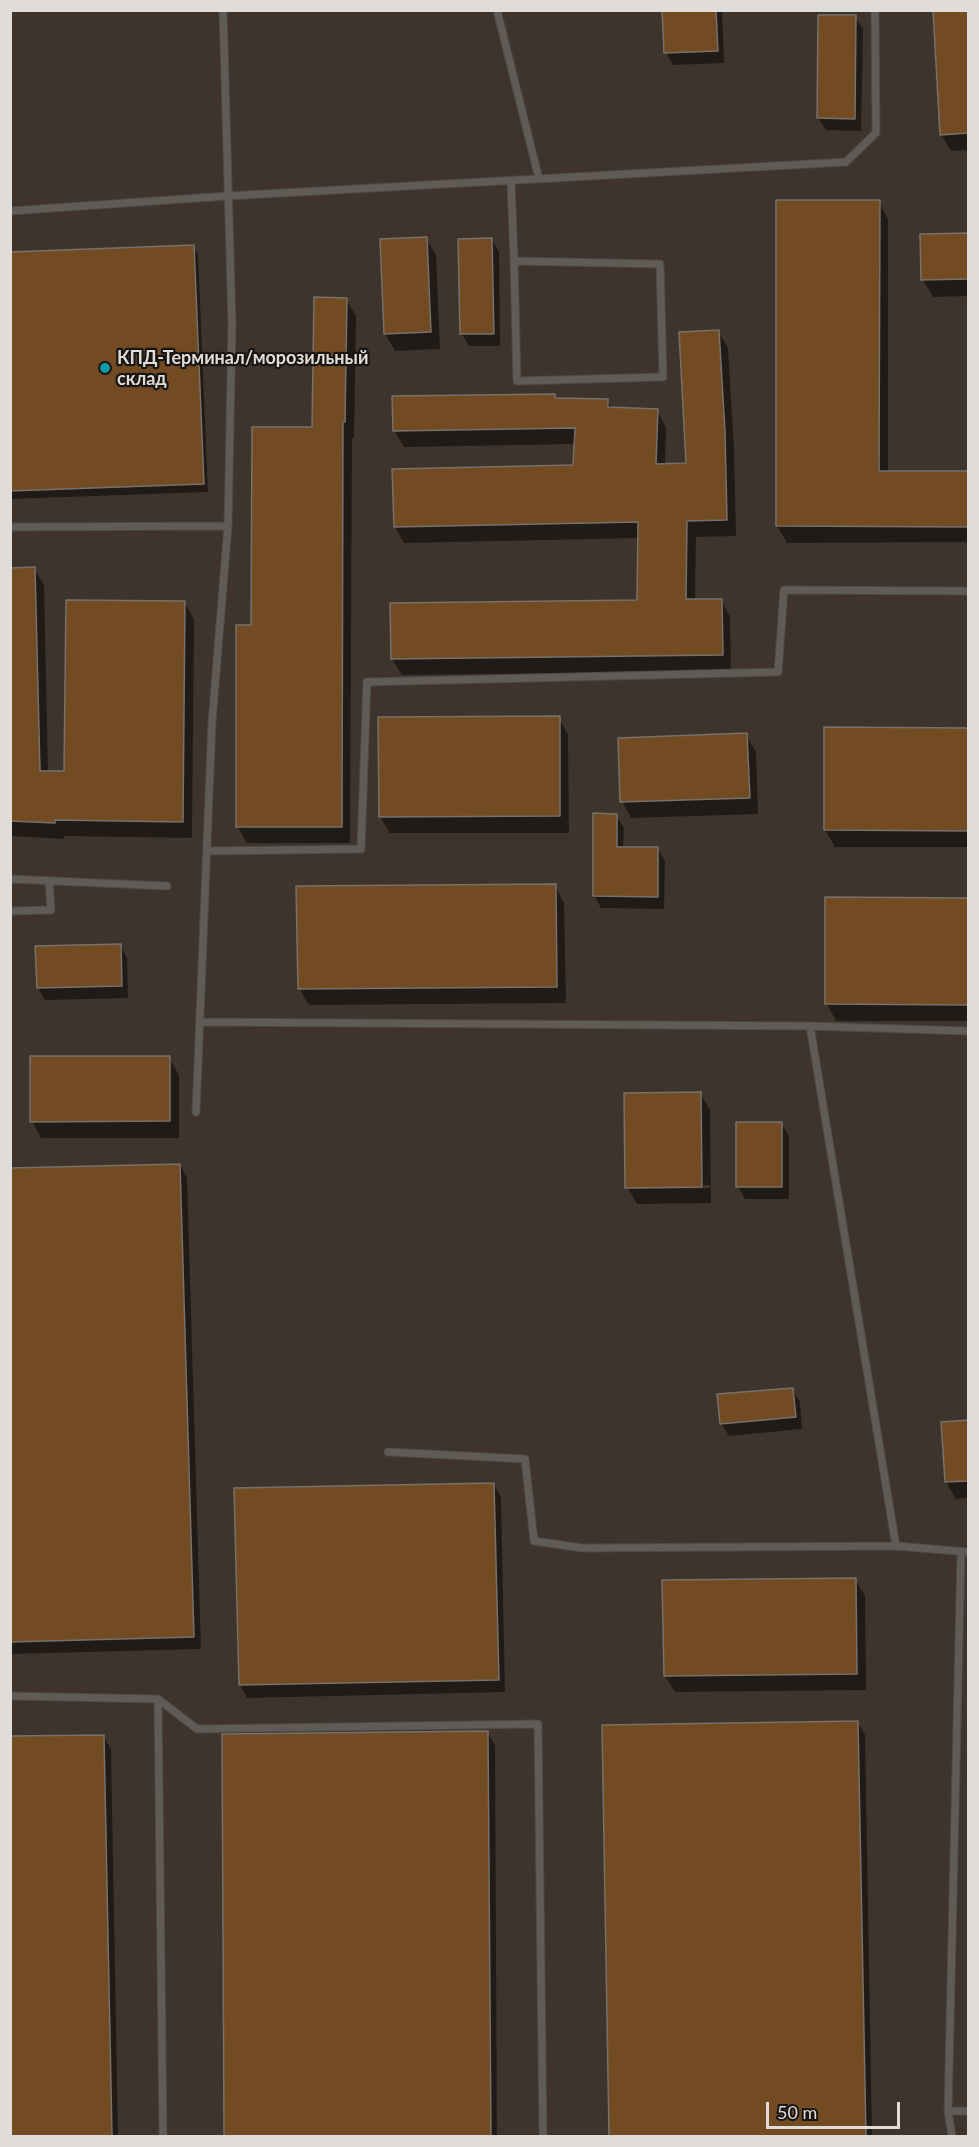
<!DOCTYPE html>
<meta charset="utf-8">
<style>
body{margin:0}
#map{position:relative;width:979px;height:2147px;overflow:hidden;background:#312d29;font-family:Lato,sans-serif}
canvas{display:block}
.frame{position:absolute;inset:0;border:12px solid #dfdcd9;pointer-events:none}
.scale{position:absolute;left:766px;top:2102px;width:134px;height:27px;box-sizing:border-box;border:3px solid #dfdcd9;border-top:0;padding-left:8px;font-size:18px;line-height:21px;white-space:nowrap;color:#dfdcd9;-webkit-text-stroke:4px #181614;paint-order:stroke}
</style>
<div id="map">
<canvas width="979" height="2147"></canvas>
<div class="frame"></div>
<div class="scale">50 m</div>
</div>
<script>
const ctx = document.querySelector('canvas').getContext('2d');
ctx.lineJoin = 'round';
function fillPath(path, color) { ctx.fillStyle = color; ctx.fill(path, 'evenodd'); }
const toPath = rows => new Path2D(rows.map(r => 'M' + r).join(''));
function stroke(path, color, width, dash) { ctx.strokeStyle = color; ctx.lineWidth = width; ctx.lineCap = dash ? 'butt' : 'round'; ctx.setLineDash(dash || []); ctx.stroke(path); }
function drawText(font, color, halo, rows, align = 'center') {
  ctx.font = font + ' Lato,sans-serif'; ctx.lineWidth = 4.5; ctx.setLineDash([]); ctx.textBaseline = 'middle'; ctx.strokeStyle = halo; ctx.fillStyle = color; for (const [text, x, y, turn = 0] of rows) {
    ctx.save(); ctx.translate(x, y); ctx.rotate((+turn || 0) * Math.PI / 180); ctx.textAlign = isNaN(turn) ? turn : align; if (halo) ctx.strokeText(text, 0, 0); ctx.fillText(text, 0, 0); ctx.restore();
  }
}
fillPath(toPath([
 [11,11,968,11,968,2136,11,2136]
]), '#3e342c');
fillPath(toPath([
 [664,10,722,10,724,63,673,65,666,52],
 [968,10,968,150,951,151,941,134],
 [855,17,863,29,861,131,826,130,818,118],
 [879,202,888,219,888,473,968,472,968,542,787,543,777,526],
 [968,234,968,296,933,297,923,280,922,235],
 [426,239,436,255,440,349,395,351,385,334],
 [492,240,499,252,500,346,469,346,462,334],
 [193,247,198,255,208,492,10,499,10,254],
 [346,299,356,316,354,438,352,438,350,843,247,843,237,826,253,627,313,429],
 [718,331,728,348,734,450,736,536,696,537,695,601,721,600,730,617,731,671,402,675,392,659,392,605,639,602,640,538,404,543,395,527,575,467,576,444,404,447,394,430,554,395,556,399,608,401,612,409,657,411,666,427,665,465,688,465],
 [10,569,34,569,44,585,48,773,65,773,184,602,194,619,192,838,64,836,64,839,10,836],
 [559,718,568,735,569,833,390,833,380,817],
 [968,729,968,847,835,847,825,830],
 [746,735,756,752,758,814,631,818,622,801],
 [616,815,624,828,623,848,658,849,665,861,664,909,601,908,594,895],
 [555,886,564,903,566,1003,309,1005,299,988],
 [968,899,968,1021,836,1021,827,1004],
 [120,945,127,958,128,998,45,1000,38,988],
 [169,1058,179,1075,179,1138,41,1138,32,1121],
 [700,1093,710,1110,711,1203,637,1204,627,1187],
 [710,1185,710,1188,634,1189,634,1186],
 [781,1123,789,1136,789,1199,745,1199,738,1186],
 [180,1165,187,1178,201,1649,10,1654,10,1170],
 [792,1389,800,1402,802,1429,729,1436,721,1423],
 [968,1422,968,1498,956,1499,946,1482],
 [494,1485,501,1497,505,1692,247,1698,240,1685,236,1490],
 [855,1579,865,1596,866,1690,675,1692,665,1676],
 [858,1723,865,1735,872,2136,610,2136,603,1726],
 [487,1732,495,1745,497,2136,226,2136,223,1736],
 [103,1736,111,1749,118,2136,10,2136,10,1738]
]), '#0007');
const building = toPath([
 [662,10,716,10,718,51,664,53,662,10],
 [933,10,969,10,969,133,940,135,933,10],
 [818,15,856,15,855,119,817,118,818,15],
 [776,200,880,200,879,471,969,471,969,527,776,526,776,200],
 [969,233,969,279,921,280,920,234,969,233],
 [427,237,431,332,384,334,380,239,427,237],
 [492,238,494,334,460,334,458,239,492,238],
 [194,245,204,484,10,491,10,252,194,245],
 [314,297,347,298,345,422,343,422,342,827,236,827,236,625,251,625,252,427,312,427,314,297],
 [719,330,725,432,727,520,687,521,686,599,722,599,723,655,391,659,390,603,637,600,638,522,394,527,392,469,573,465,575,428,393,431,392,396,555,394,555,398,608,399,608,407,658,409,656,464,686,463,679,332,719,330],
 [35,567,40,771,64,771,66,600,185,601,183,822,55,820,55,823,10,821,10,568,35,567],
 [560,716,560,816,379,817,378,717,560,716],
 [824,727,969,728,969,831,824,830,824,727],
 [747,733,750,798,620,802,618,738,747,733],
 [593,813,617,814,617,847,658,847,658,897,593,896,593,813],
 [556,884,557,987,298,989,296,886,556,884],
 [825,897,969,898,969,1005,825,1004,825,897],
 [121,944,122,986,37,988,35,946,121,944],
 [30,1056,170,1056,170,1121,30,1122,30,1056],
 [701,1092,702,1187,625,1188,624,1093,701,1092],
 [736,1122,782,1122,782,1187,736,1187,736,1122],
 [180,1164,194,1637,10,1642,10,1168,180,1164],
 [793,1388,796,1417,720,1424,717,1394,793,1388],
 [969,1420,969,1481,945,1482,941,1422,969,1420],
 [494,1483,499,1680,239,1685,234,1488,494,1483],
 [856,1578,857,1674,664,1676,662,1580,856,1578],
 [858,1721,866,2136,609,2136,602,1725,858,1721],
 [488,1731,491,2136,224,2136,222,1734,488,1731],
 [104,1735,112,2136,10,2136,10,1736,104,1735]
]);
fillPath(building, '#724b22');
stroke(building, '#76716c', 1.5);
const service = toPath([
 [497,10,539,179],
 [511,181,514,261,517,381,663,377,660,264,514,261],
 [10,211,227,196,846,162,876,133,875,10],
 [10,527,228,526],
 [207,851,361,849,367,682,778,672,784,590,968,591],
 [10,879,167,886],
 [10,911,51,910,49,881],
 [200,1022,810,1026,896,1546],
 [810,1026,968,1031],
 [196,1112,212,722,228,526,232,324,223,10],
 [388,1452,525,1459,534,1541,582,1548,896,1546,968,1552],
 [10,1696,158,1699,197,1729,538,1724,543,2136],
 [158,1699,163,2136],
 [948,2111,968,2111],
 [952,2136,948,2111,961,1553]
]);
stroke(service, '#4c4945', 9);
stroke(service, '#605b56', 7);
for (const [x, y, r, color] of [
 [105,368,6,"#0f9aa8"]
]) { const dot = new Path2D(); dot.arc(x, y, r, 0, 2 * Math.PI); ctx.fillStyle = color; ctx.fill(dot); stroke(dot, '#181614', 2); }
drawText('bold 18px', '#dfdcd9', '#181614', [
 ["КПД-Терминал/морозильный",117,358],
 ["склад",117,379]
], 'left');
</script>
